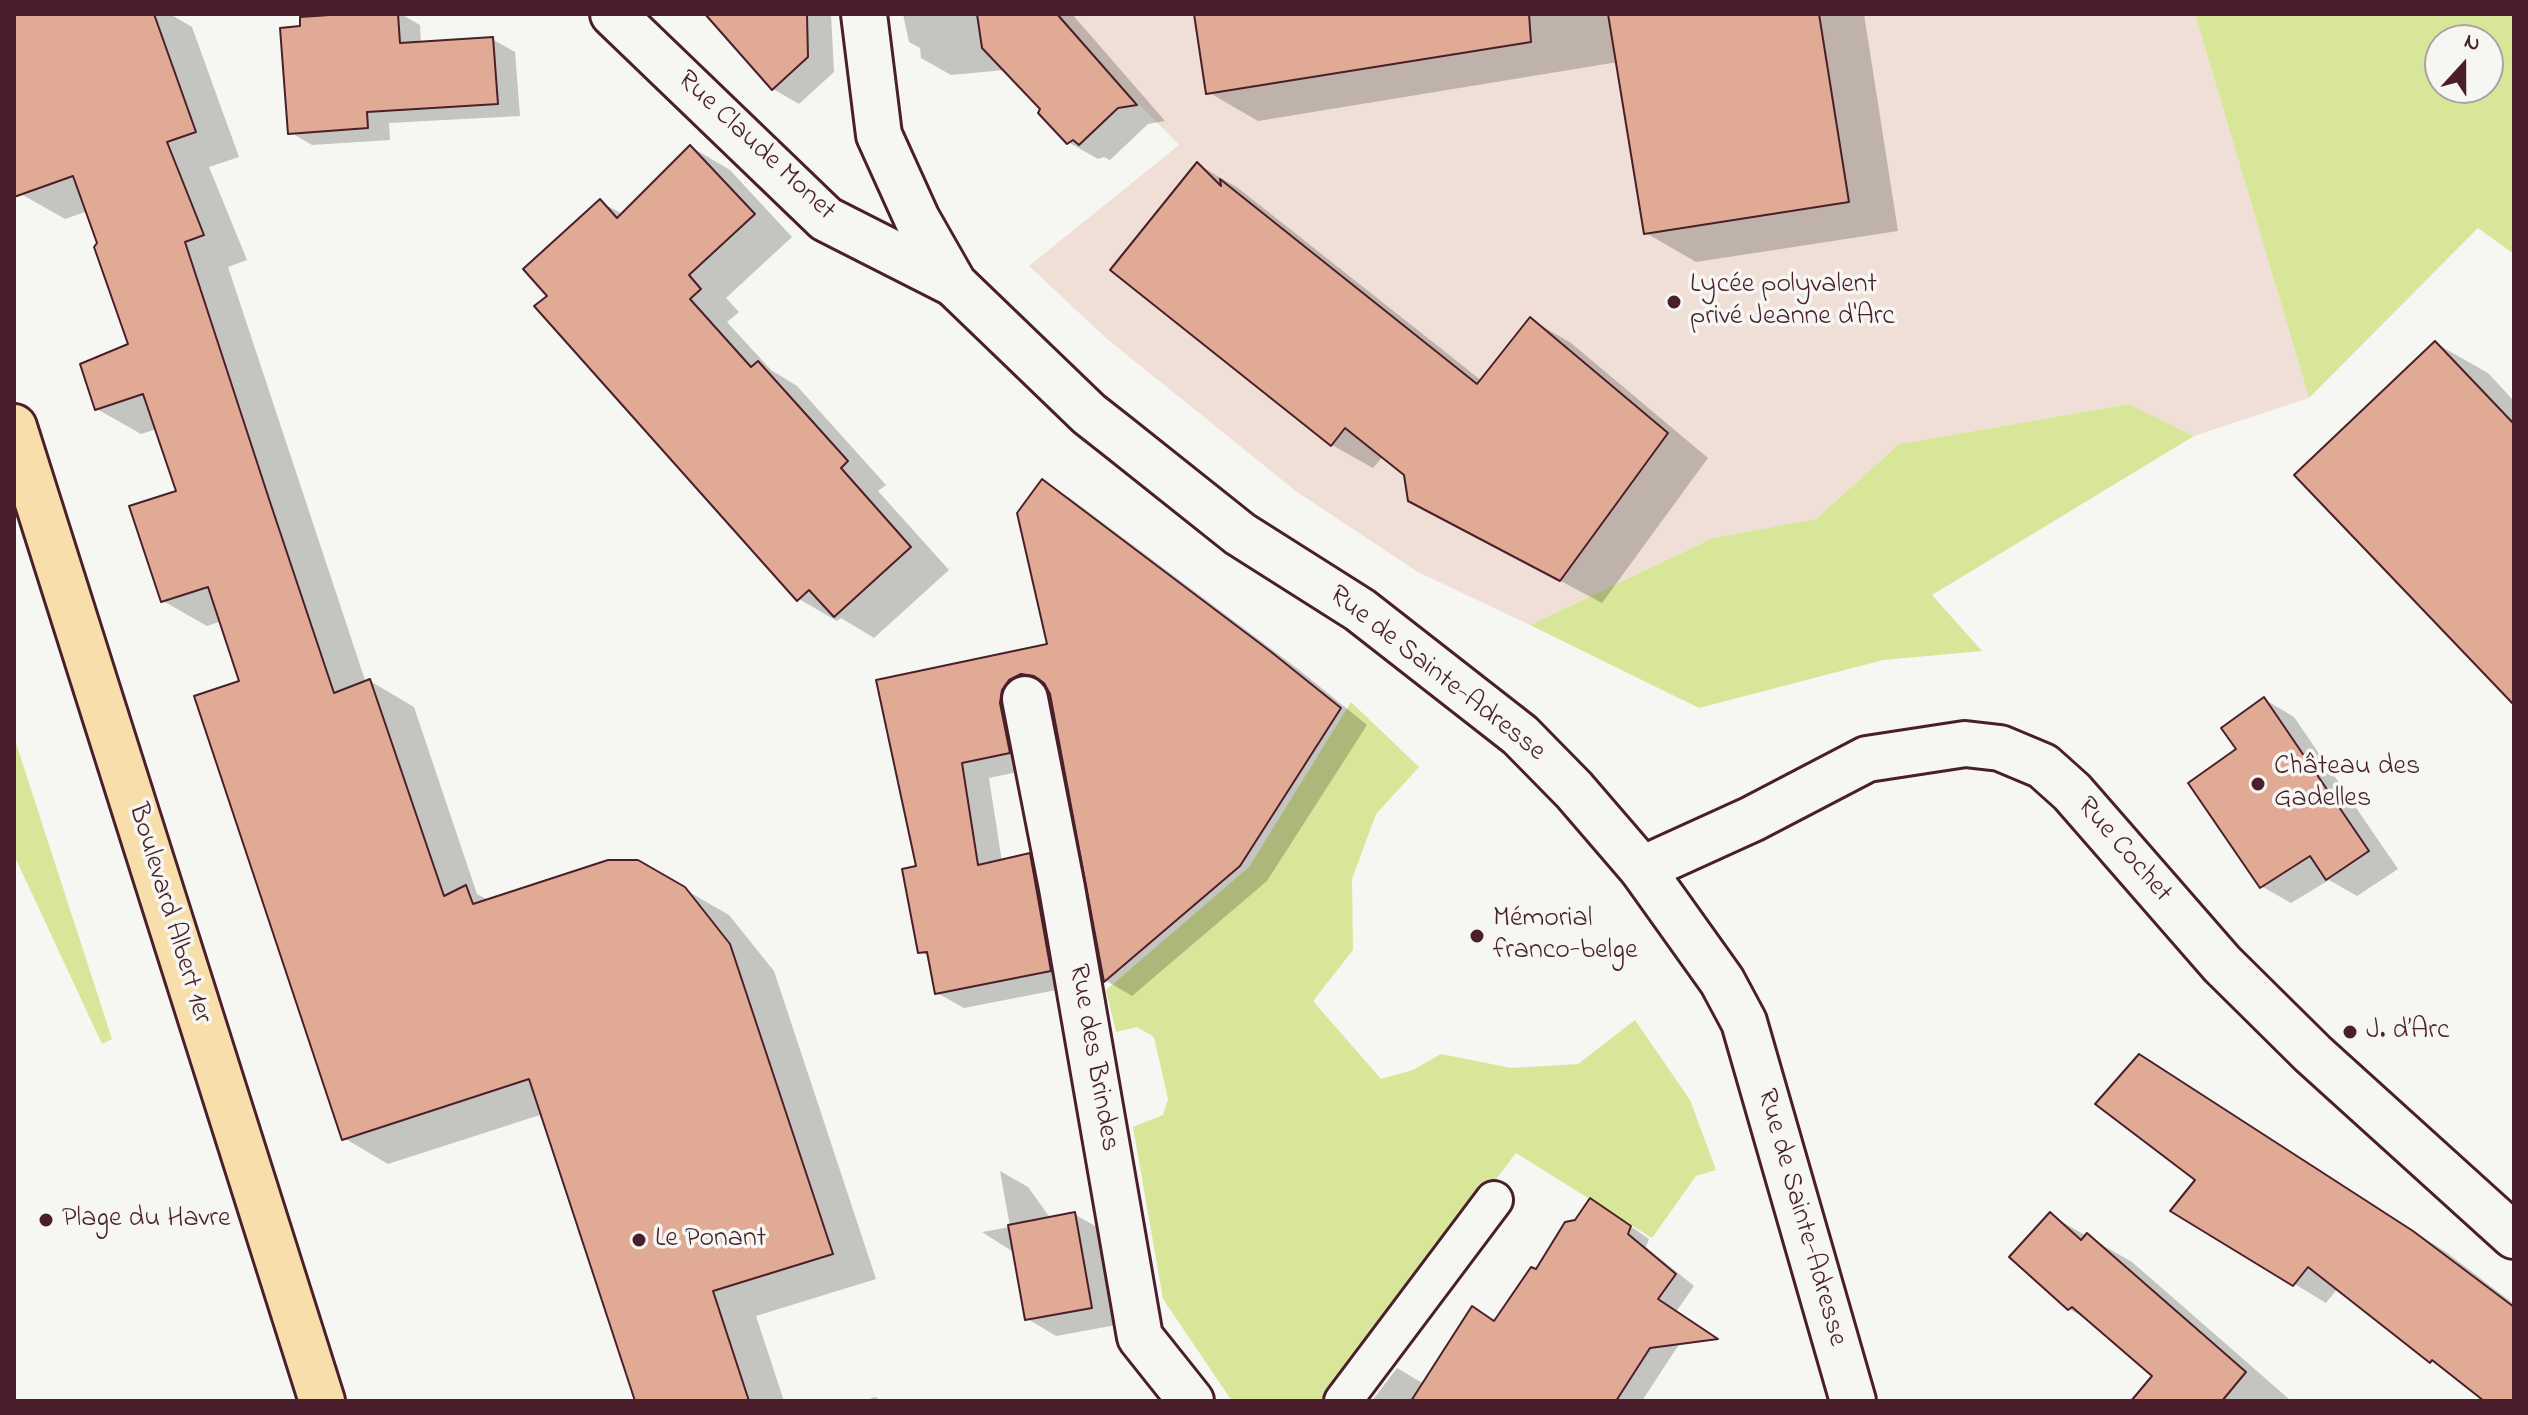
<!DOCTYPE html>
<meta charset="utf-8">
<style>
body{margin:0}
#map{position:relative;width:2528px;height:1415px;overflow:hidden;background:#f6f6f2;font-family:"Indie Flower",sans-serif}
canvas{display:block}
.frame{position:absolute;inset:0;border:16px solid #4a1f2b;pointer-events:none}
.north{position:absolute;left:2424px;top:24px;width:80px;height:80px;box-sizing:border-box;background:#f6f6f2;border:2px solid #b1a0a2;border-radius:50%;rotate:21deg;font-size:22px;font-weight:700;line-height:32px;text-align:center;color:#4a1f2b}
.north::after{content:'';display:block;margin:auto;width:28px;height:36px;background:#4a1f2b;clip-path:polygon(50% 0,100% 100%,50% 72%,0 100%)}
</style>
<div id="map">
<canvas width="2528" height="1415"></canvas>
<div class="frame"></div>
<div class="north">N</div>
</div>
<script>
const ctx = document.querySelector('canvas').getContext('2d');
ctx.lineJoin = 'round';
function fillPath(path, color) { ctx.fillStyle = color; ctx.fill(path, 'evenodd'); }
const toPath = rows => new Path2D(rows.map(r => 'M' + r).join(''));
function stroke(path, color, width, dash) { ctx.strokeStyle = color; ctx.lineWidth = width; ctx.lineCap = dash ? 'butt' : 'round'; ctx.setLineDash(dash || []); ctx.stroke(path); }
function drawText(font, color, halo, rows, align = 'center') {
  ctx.font = font + ' "Indie Flower",sans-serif'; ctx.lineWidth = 7; ctx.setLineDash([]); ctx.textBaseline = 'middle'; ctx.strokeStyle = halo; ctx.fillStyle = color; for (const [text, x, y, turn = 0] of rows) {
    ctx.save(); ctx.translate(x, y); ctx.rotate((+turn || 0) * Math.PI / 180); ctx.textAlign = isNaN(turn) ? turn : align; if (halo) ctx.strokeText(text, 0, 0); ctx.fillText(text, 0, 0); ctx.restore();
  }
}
fillPath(toPath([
 [1057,14,2195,14,2309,398,2194,436,2128,404,1899,444,1816,519,1713,538,1530,625,1418,572,1297,492,1106,338,1029,266,1179,145,1116,81]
]), '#efdfd6');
fillPath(toPath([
 [2195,14,2514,14,2514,254,2478,228,2309,398],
 [2440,40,2488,40,2488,88,2440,88],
 [2129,404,2194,436,1932,595,1982,651,1883,660,1699,708,1530,625,1713,538,1816,519,1899,444],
 [1351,702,1419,767,1376,814,1352,879,1353,950,1313,1001,1381,1079,1413,1070,1441,1054,1511,1068,1578,1064,1635,1020,1690,1100,1716,1170,1696,1176,1652,1238,1516,1153,1327,1401,1232,1401,1163,1299,1133,1127,1163,1115,1168,1099,1154,1037,1137,1027,1116,1032,1106,990,1249,867],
 [14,737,112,1039,102,1044,14,855]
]), '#d8e699');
fillPath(toPath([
 [14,14,170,14,192,27,239,157,209,167,247,260,228,267,366,683,370,681,414,707,477,894,490,901,637,862,729,915,774,971,876,1279,756,1316,784,1401,637,1401,543,1114,388,1164,344,1138,242,682,222,621,207,626,163,601,178,492,157,429,141,434,97,409,131,345,99,243,88,211,65,219,21,194,14,175],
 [373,14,401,14,420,25,421,44,492,39,515,52,520,116,389,123,390,140,312,145,290,132],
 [705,14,831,14,834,72,799,104,773,89],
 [903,14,1072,14,1165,121,1148,124,1110,160,1104,157,1098,159,1068,142,1042,108,1005,70,951,75,921,58,920,48,909,42],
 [1196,14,1864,14,1898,231,1696,262,1646,233,1618,62,1258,121,1208,92],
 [691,147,730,170,792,237,726,298,739,312,727,322,771,370,797,386,886,485,878,491,949,570,874,638,841,618,837,621,799,599,550,296,600,202,623,214],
 [1197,164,1238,188,1482,381,1530,319,1571,343,1708,458,1602,603,1409,500,1406,474,1383,456,1373,468,1332,445],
 [2435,343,2488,373,2514,401,2514,702],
 [1043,482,1070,498,1298,669,1367,725,1267,881,1132,996,1105,980,1049,689,1037,695,1037,768,989,778,1002,862,1029,855,1057,871,1077,986,964,1008,937,993,930,957,920,951,918,868,878,681,1050,646],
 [2264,699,2294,717,2398,869,2357,896,2329,880,2291,903,2261,886,2239,749],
 [2171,1076,2446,1252,2514,1304,2514,1401,2487,1401,2452,1374,2431,1361,2338,1288,2326,1303,2173,1210,2198,1179],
 [1000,1171,1028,1187,1051,1219,1074,1214,1104,1231,1127,1323,1056,1336,1026,1318,1015,1253,982,1232,1010,1227],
 [1610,1212,1649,1239,1646,1247,1694,1286,1676,1312,1693,1323,1642,1401,1372,1401,1397,1368,1424,1384,1496,1323,1537,1271],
 [2050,1215,2132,1262,2289,1399,2134,1401,2155,1376,2093,1322,2069,1309],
 [875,1397,882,1401,863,1401]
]), '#0003');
const building = toPath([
 [14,14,154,14,196,132,167,142,204,235,185,242,270,502,334,693,370,679,444,896,466,885,473,904,608,860,638,860,685,887,730,944,833,1254,713,1291,749,1401,635,1401,529,1079,342,1140,194,696,239,681,208,587,161,602,129,506,176,491,143,394,95,410,80,364,128,344,94,247,97,243,73,176,14,197,14,14],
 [344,14,398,14,400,43,493,37,498,104,367,112,368,128,288,134,280,28,300,26,300,17,344,14],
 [705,14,807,14,808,57,772,90,705,14],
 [977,14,1057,14,1137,105,1118,108,1079,145,1073,140,1067,144,1038,113,1040,109,982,48,977,14],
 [1194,14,1529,14,1531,42,1206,94,1194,14],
 [1608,14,1819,14,1849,202,1644,234,1608,14],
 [690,145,755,214,689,275,701,289,690,299,751,367,758,361,848,461,841,468,911,547,834,617,809,590,797,601,534,306,547,296,523,269,600,199,617,218,690,145],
 [1197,162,1221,186,1220,179,1477,384,1530,317,1668,433,1560,581,1408,501,1404,475,1345,428,1331,446,1110,270,1197,162],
 [2435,341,2514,424,2514,705,2294,475,2435,341],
 [1042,479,1270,651,1341,708,1240,866,1104,982,1050,694,1044,683,1034,676,1021,674,1009,680,1002,690,1000,703,1010,753,962,763,978,865,1030,853,1051,971,935,994,927,952,918,953,902,869,916,866,876,680,1047,644,1017,513,1042,479],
 [2264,697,2369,851,2326,880,2310,856,2260,888,2188,783,2236,749,2221,728,2264,697],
 [2139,1054,2413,1231,2514,1307,2514,1401,2484,1401,2432,1360,2430,1363,2308,1267,2293,1286,2170,1211,2195,1180,2095,1104,2139,1054],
 [1590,1198,1631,1226,1628,1234,1676,1274,1658,1299,1718,1339,1650,1348,1616,1401,1411,1401,1472,1306,1494,1321,1531,1267,1536,1269,1565,1222,1575,1220,1590,1198],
 [1075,1212,1092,1308,1025,1320,1008,1225,1075,1212],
 [2050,1212,2081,1240,2087,1233,2246,1372,2222,1401,2131,1401,2152,1376,2072,1307,2068,1310,2009,1257,2050,1212]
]);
fillPath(building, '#e0aa94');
stroke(building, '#4a1f2b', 2);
const service = toPath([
 [1343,1401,1494,1200]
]);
const minor = toPath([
 [613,14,826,219,954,284],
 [1025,699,1062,888,1140,1337,1191,1401]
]);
const tertiary = toPath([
 [1642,869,1752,819,1867,759,1965,744,2000,748,2043,766,2072,792,2222,964,2313,1054,2514,1236]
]);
const secondary = toPath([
 [864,14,879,135,917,219,954,284,1089,414,1117,436,1240,534,1360,610,1520,735,1574,790,1642,869,1722,981,1744,1022,1853,1401]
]);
const primary = toPath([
 [14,427,322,1401]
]);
stroke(service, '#4a1f2b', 42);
stroke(minor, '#4a1f2b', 50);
stroke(tertiary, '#4a1f2b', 50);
stroke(secondary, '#4a1f2b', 50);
stroke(primary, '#4a1f2b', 50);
stroke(service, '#f6f6f2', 36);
stroke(minor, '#f6f6f2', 44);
stroke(tertiary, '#f6f6f2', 44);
stroke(secondary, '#f6f6f2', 44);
stroke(primary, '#f8deab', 44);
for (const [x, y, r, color] of [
 [1674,302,8,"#4a1f2b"],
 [2258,784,8,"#4a1f2b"],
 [1477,936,8,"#4a1f2b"],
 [2350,1032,8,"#4a1f2b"],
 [46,1220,8,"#4a1f2b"],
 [639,1240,8,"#4a1f2b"]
]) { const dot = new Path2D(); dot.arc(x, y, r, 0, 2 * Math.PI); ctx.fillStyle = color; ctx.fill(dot); stroke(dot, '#f6f6f2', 3); }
drawText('28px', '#4a1f2b', '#f6f6f2', [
 ["Rue Claude Monet",755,147,43],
 ["Rue de Sainte-Adresse",1436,675,38],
 ["Rue Cochet",2123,851,49],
 ["Boulevard Albert 1er",168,914,73],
 ["Rue des Brindes",1092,1058,80],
 ["Rue de Sainte-Adresse",1800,1218,74]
]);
drawText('28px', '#4a1f2b', '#f6f6f2', [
 ["Lycée polyvalent",1690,286],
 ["privé Jeanne d'Arc",1690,318],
 ["Château des",2274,768],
 ["Gadelles",2274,800],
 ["Mémorial",1493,920],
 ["franco-belge",1493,952],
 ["J. d’Arc",2366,1032],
 ["Plage du Havre",62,1220],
 ["Le Ponant",655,1240]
], 'left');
</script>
